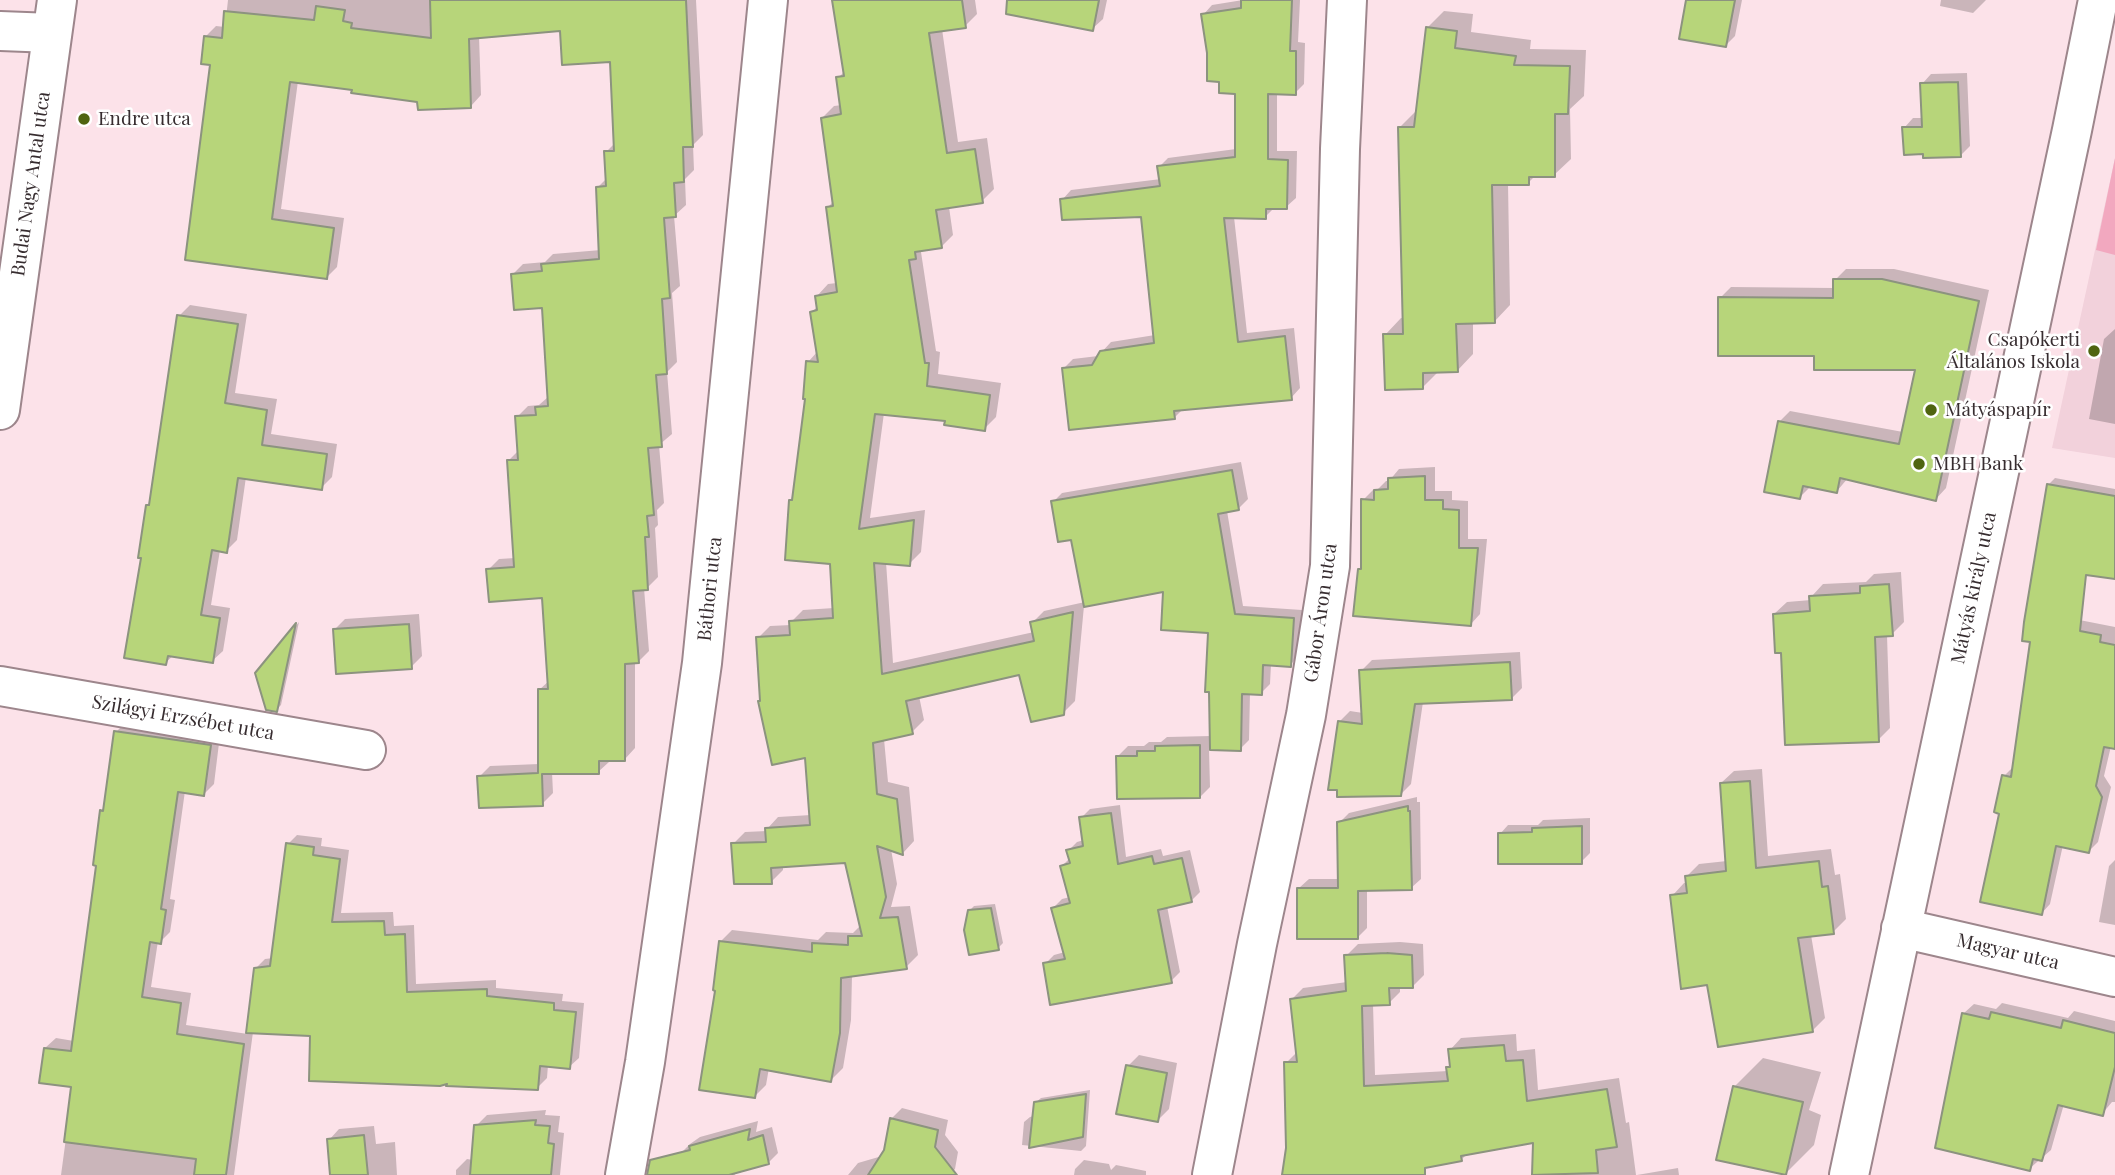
<!DOCTYPE html>
<meta charset="utf-8">
<style>
body{margin:0}
canvas{display:block;background:#fce2e9}
</style>
<canvas width="2115" height="1175"></canvas>
<script>
const ctx = document.querySelector('canvas').getContext('2d');
ctx.lineJoin = 'round';
function fillPath(path, color) { ctx.fillStyle = color; ctx.fill(path, 'evenodd'); }
const toPath = rows => new Path2D(rows.map(r => 'M' + r).join(''));
function stroke(path, color, width, dash) { ctx.strokeStyle = color; ctx.lineWidth = width; ctx.lineCap = dash ? 'butt' : 'round'; ctx.setLineDash(dash || []); ctx.stroke(path); }
function drawText(font, color, halo, rows, align = 'center') {
  ctx.font = font + ' "Playfair Display",serif'; ctx.lineWidth = 5; ctx.setLineDash([]); ctx.textBaseline = 'middle'; ctx.strokeStyle = halo; ctx.fillStyle = color; for (const [text, x, y, turn = 0] of rows) {
    ctx.save(); ctx.translate(x, y); ctx.rotate((+turn || 0) * Math.PI / 180); ctx.textAlign = isNaN(turn) ? turn : align; if (halo) ctx.strokeText(text, 0, 0); ctx.fillText(text, 0, 0); ctx.restore();
  }
}
fillPath(toPath([
 [2115,158,2115,458,2052,448]
]), '#f2d1db');
fillPath(toPath([
 [2115,158,2115,255,2096,250]
]), '#f2a8bf');
fillPath(toPath([
 [228,0,696,0,703,135,693,145,694,170,685,179,686,205,674,216,680,286,672,293,677,362,667,372,672,434,659,445,664,503,657,510,658,525,655,528,658,577,647,588,644,588,649,651,638,662,635,662,635,748,625,759,609,759,609,762,598,772,552,772,553,793,542,804,479,777,490,766,539,764,539,690,550,680,544,596,488,570,499,559,515,558,508,461,519,450,517,417,528,406,539,405,548,397,543,306,513,274,523,264,545,262,553,254,601,250,598,187,607,178,606,152,616,142,611,60,561,29,479,36,481,95,471,106,419,100,354,88,298,81,281,209,344,218,337,267,326,278,186,259,212,63,206,36,216,26,225,27],
 [834,0,975,0,977,14,965,26,942,29,958,142,987,138,994,189,982,201,949,207,953,235,941,247,924,249,921,252,936,351,940,352,938,374,1001,383,996,417,984,429,947,419,884,413,870,518,925,510,921,552,909,564,886,562,893,663,1034,632,1032,623,1044,611,1085,602,1072,538,1053,502,1062,493,1241,462,1248,499,1238,509,1227,511,1243,606,1302,610,1299,656,1290,665,1271,664,1270,684,1261,693,1250,693,1249,740,1240,749,1209,749,1210,787,1200,797,1118,756,1128,746,1144,746,1149,742,1161,742,1167,737,1211,736,1210,631,1165,590,1084,606,1075,701,1063,713,1020,673,919,696,924,720,912,732,884,739,888,782,909,787,914,841,903,853,891,849,897,884,891,907,910,906,918,955,906,967,852,975,851,1020,843,1068,831,1080,769,1068,766,1085,754,1097,717,989,720,942,732,930,818,940,826,932,853,933,861,925,846,861,783,865,783,870,771,882,733,844,745,832,767,831,767,829,778,817,811,815,806,756,762,700,758,638,770,626,791,625,791,622,803,610,834,608,832,562,791,501,794,498,807,397,808,362,818,351,812,312,818,306,817,296,828,284,837,283,828,207,834,201,822,118,834,106,842,105,838,78,845,71],
 [1050,0,1107,0,1103,19,1092,29],
 [1243,0,1300,0,1298,42,1305,43,1304,84,1295,93,1277,93,1277,151,1297,151,1296,198,1286,207,1275,207,1265,217,1234,217,1247,333,1294,328,1300,388,1291,398,1184,408,1174,418,1064,368,1073,359,1098,356,1111,342,1155,335,1143,216,1062,200,1071,190,1161,179,1159,167,1168,158,1236,149,1236,92,1221,80,1209,53,1203,15,1212,5],
 [1688,0,1742,0,1735,36,1725,46],
 [1941,0,1986,0,1973,13,1940,6],
 [1444,11,1473,14,1471,32,1531,40,1530,49,1586,50,1584,96,1570,109,1571,159,1554,175,1536,175,1528,183,1508,183,1510,305,1494,322,1473,322,1473,354,1457,371,1439,371,1423,387,1385,335,1401,318,1404,318,1400,127,1416,111,1428,27],
 [1967,73,1970,146,1960,156,1924,153,1904,128,1913,118,1923,118,1922,84,1931,74],
 [1846,269,1894,269,1989,290,1946,488,1936,499,1848,478,1837,491,1811,486,1800,497,1779,422,1790,411,1903,432,1917,369,1816,355,1720,298,1731,287,1835,288,1835,280],
 [190,305,247,314,235,393,277,399,271,434,337,444,332,477,321,488,246,477,237,540,226,551,220,550,211,605,230,608,223,651,212,661,174,655,165,663,143,557,148,506,151,503,179,316],
 [2115,329,2115,424,2089,419,2104,339],
 [1435,467,1435,491,1452,491,1452,500,1468,501,1468,539,1487,539,1480,614,1471,624,1359,569,1363,566,1363,500,1373,490,1376,491,1386,481,1389,481,1399,469],
 [2055,478,2115,489,2115,577,2088,574,2085,576,2048,485],
 [1901,572,1904,622,1892,634,1887,635,1890,728,1878,740,1783,651,1774,614,1787,602,1811,600,1811,597,1823,584,1866,582,1874,574],
 [2044,613,2115,627,2115,747,2111,746,2104,776,2111,787,2098,842,2089,851,2063,845,2050,904,2041,914,2001,812,2004,776,2013,767],
 [419,614,422,656,411,667,335,629,345,619],
 [299,622,281,705,276,710,257,673],
 [1520,652,1522,688,1511,699,1423,702,1411,784,1400,795,1339,788,1340,721,1350,711,1363,713,1361,671,1372,660],
 [126,722,220,735,214,784,204,794,185,791,170,899,175,900,170,932,160,942,158,941,151,987,191,993,186,1025,248,1034,256,968,265,959,273,958,288,844,297,835,322,838,321,846,349,850,341,913,393,912,394,926,414,925,416,984,496,980,496,988,563,994,562,1001,584,1003,579,1058,569,1067,548,1065,547,1078,537,1088,448,1082,312,1034,253,1032,234,1175,61,1175,73,1086,45,1048,56,1038,74,1041,98,864,101,811,105,807,116,732],
 [1762,769,1768,856,1831,849,1835,875,1840,874,1846,919,1833,932,1811,935,1825,1018,1812,1031,1709,984,1672,896,1684,883,1687,883,1687,876,1699,864,1727,861,1721,783,1734,771],
 [1417,797,1417,802,1420,802,1421,879,1411,888,1367,889,1367,928,1357,938,1299,888,1309,879,1340,879,1339,823,1349,813],
 [1120,805,1126,857,1161,849,1163,856,1190,850,1200,892,1191,901,1167,906,1180,972,1171,981,1045,964,1054,955,1065,952,1053,908,1062,899,1070,897,1062,866,1070,858,1068,851,1077,842,1084,840,1081,818,1090,809],
 [1590,818,1590,853,1581,862,1500,834,1508,825,1538,825,1543,820],
 [2115,860,2115,925,2099,922,2109,866],
 [995,904,1003,943,998,948,969,911,974,906],
 [1400,942,1423,944,1424,975,1412,987,1400,987,1400,992,1389,1003,1373,1004,1375,1075,1448,1071,1448,1067,1451,1064,1450,1050,1461,1038,1516,1034,1517,1051,1535,1049,1538,1090,1619,1078,1626,1123,1629,1122,1636,1175,1534,1175,1535,1141,1468,1153,1461,1160,1350,1175,1283,1175,1288,1149,1286,1063,1298,1051,1291,1000,1303,988,1347,982,1346,956,1358,944],
 [2002,1003,2068,1018,2074,1011,2115,1021,2115,1102,2112,1102,2102,1114,2064,1104,2051,1150,2029,1169,1964,1013,1974,1004,1996,1009],
 [1139,1055,1177,1063,1169,1109,1158,1120,1128,1066],
 [1763,1058,1821,1072,1809,1110,1821,1115,1814,1145,1785,1174,1734,1087],
 [1090,1090,1086,1146,1081,1151,1022,1145,1024,1122,1030,1117,1034,1116,1035,1103,1041,1098],
 [902,1108,948,1120,945,1135,958,1152,955,1169,949,1175,848,1175,858,1163,882,1156,885,1151,891,1119],
 [546,1110,545,1115,560,1116,558,1132,564,1133,560,1175,456,1175,456,1170,467,1159,473,1160,476,1126,487,1115],
 [758,1121,756,1132,772,1127,778,1153,768,1163,734,1172,735,1175,687,1175,681,1153,690,1144,700,1137],
 [374,1126,376,1144,395,1142,397,1175,332,1175,329,1140,339,1129],
 [1084,1160,1109,1164,1111,1170,1116,1165,1146,1171,1146,1175,1074,1175,1075,1169],
 [1678,1168,1679,1175,1637,1175]
]), '#0003');
const building = toPath([
 [430,0,686,0,693,147,683,147,684,182,674,183,676,217,664,218,670,298,662,299,667,374,656,375,662,447,648,448,654,515,647,516,649,537,645,537,648,590,633,591,639,663,625,664,625,761,599,761,599,774,542,774,543,806,479,808,477,776,538,773,538,689,548,689,542,598,489,602,486,569,514,567,507,460,518,460,515,416,536,415,535,407,548,406,542,308,514,310,511,274,542,271,541,264,599,259,596,187,606,186,604,151,614,151,610,62,562,65,560,31,469,39,471,108,418,110,417,102,351,93,352,90,290,82,272,219,334,228,327,279,185,260,210,65,201,64,204,36,222,38,224,11,314,20,316,6,345,10,343,21,352,23,351,28,431,38,430,0],
 [832,0,962,0,966,28,929,33,947,153,975,149,983,203,936,210,942,248,915,252,916,259,909,260,925,363,929,363,927,386,990,395,985,431,944,425,945,421,875,414,859,529,914,520,910,566,874,563,882,674,1034,641,1030,622,1073,612,1064,715,1031,722,1019,675,906,701,913,734,873,743,877,794,897,799,903,855,877,846,886,897,880,918,898,917,907,969,841,978,840,1033,831,1082,760,1069,755,1098,699,1090,715,991,713,990,719,941,812,952,812,943,848,945,848,936,862,936,845,863,771,868,772,884,734,884,731,843,766,842,765,828,810,825,805,758,772,765,758,701,760,701,756,637,790,635,789,621,833,618,830,564,785,560,789,500,792,500,805,399,803,399,806,361,818,362,810,312,817,310,815,296,837,292,826,207,833,206,821,118,841,114,836,77,844,76,832,0],
 [1007,0,1099,0,1093,31,1006,14,1007,0],
 [1241,0,1292,0,1290,51,1296,51,1296,95,1268,94,1268,159,1288,160,1287,209,1266,209,1266,219,1224,218,1238,342,1285,336,1292,400,1174,411,1175,419,1069,430,1062,368,1092,365,1100,351,1154,343,1141,217,1062,220,1060,199,1160,186,1157,166,1235,157,1235,94,1219,93,1219,82,1207,81,1207,53,1201,14,1241,8,1241,0],
 [1686,0,1735,0,1726,47,1679,39,1686,0],
 [1426,27,1457,31,1455,48,1516,56,1514,65,1570,66,1568,114,1555,114,1555,177,1529,177,1529,185,1492,185,1495,323,1456,324,1458,372,1423,373,1423,389,1385,390,1383,334,1403,334,1398,127,1414,127,1426,27],
 [1958,82,1961,157,1923,158,1923,154,1904,155,1902,127,1922,127,1920,83,1958,82],
 [1833,279,1882,279,1979,301,1936,501,1840,478,1837,493,1803,486,1800,499,1764,492,1778,421,1899,444,1915,370,1814,370,1814,356,1718,356,1718,297,1833,298,1833,279],
 [177,315,238,324,225,403,267,410,262,445,327,454,322,490,238,478,227,553,212,550,201,615,220,618,213,663,168,656,166,665,124,658,141,558,138,558,146,505,149,505,177,315],
 [1232,470,1239,510,1218,514,1235,614,1294,618,1291,667,1263,665,1262,695,1242,694,1241,751,1210,750,1209,692,1205,692,1208,633,1161,630,1163,592,1084,607,1071,540,1058,542,1051,501,1232,470],
 [1425,476,1425,500,1443,500,1443,509,1459,510,1459,548,1478,548,1471,626,1353,616,1358,569,1361,569,1361,499,1374,500,1374,490,1388,489,1388,478,1425,476],
 [2047,484,2115,496,2115,579,2086,575,2080,631,2101,635,2100,642,2115,645,2115,749,2104,747,2096,786,2102,797,2089,853,2056,846,2042,915,1980,902,1999,814,1994,812,2002,775,2011,777,2030,642,2022,641,2024,622,2047,484],
 [1889,584,1893,636,1875,637,1879,742,1785,745,1781,653,1775,653,1773,614,1810,611,1809,596,1860,593,1860,586,1889,584],
 [296,623,277,712,266,710,255,673,296,623],
 [409,624,412,669,336,674,333,629,409,624],
 [1510,662,1512,700,1415,704,1401,796,1337,797,1337,790,1328,790,1338,721,1362,724,1359,670,1510,662],
 [114,731,211,745,204,796,178,792,161,909,166,910,161,944,150,942,142,997,181,1003,177,1034,244,1044,226,1175,194,1175,196,1159,64,1142,71,1087,39,1083,44,1048,71,1051,96,866,93,865,100,810,103,811,114,731],
 [1200,745,1200,798,1117,799,1116,756,1137,756,1137,751,1155,751,1155,746,1200,745],
 [1750,781,1756,868,1819,861,1822,887,1828,886,1834,934,1798,938,1813,1032,1718,1047,1707,985,1681,989,1670,895,1687,893,1685,876,1726,871,1720,783,1750,781],
 [1408,806,1408,811,1410,811,1412,890,1358,891,1358,939,1297,939,1297,888,1338,888,1337,822,1408,806],
 [1111,813,1118,864,1152,856,1154,864,1182,858,1192,902,1158,910,1172,983,1050,1005,1043,963,1065,959,1051,908,1070,903,1060,866,1070,863,1066,850,1083,846,1079,817,1111,813],
 [1582,826,1582,864,1498,864,1498,833,1532,832,1532,828,1582,826],
 [286,843,314,847,313,855,340,859,332,922,384,921,385,935,405,934,407,992,487,989,487,996,554,1003,554,1010,576,1012,570,1069,540,1066,538,1090,446,1086,447,1084,440,1086,309,1081,310,1036,246,1033,254,968,270,966,286,843],
 [991,908,999,950,969,955,964,930,968,910,991,908],
 [1387,953,1412,955,1413,988,1389,988,1390,1005,1362,1006,1364,1086,1448,1081,1446,1067,1450,1067,1448,1049,1504,1045,1506,1061,1523,1060,1527,1101,1607,1089,1617,1147,1596,1150,1598,1173,1532,1175,1533,1143,1461,1156,1462,1161,1425,1168,1425,1175,1282,1175,1286,1148,1284,1062,1297,1062,1290,999,1346,991,1344,955,1387,953],
 [1991,1012,2061,1028,2063,1020,2115,1033,2115,1067,2103,1116,2058,1105,2042,1161,2033,1159,2030,1171,1935,1148,1962,1013,1989,1019,1991,1012],
 [1126,1065,1167,1073,1158,1122,1116,1114,1126,1065],
 [1733,1086,1803,1102,1786,1175,1716,1160,1733,1086],
 [1086,1094,1083,1137,1029,1148,1034,1102,1086,1094],
 [890,1118,938,1130,935,1147,957,1175,868,1175,884,1150,890,1118],
 [536,1120,535,1125,550,1126,548,1143,554,1144,551,1175,470,1175,474,1125,536,1120],
 [750,1129,748,1140,763,1135,769,1164,729,1175,647,1175,650,1160,690,1150,689,1146,750,1129],
 [364,1135,368,1175,330,1175,327,1139,364,1135]
]);
fillPath(building, '#b7d57a');
stroke(building, '#8c937f', 2);
const street = toPath([
 [0,31,52,33],
 [0,686,366,750],
 [1901,928,2115,977],
 [625,1175,645,1062,702,663,768,0],
 [1212,1175,1257,944,1306,715,1330,566,1340,149,1347,0],
 [1849,1175,2072,130,2098,0]
]);
const secondary = toPath([
 [0,410,57,0]
]);
stroke(street, '#9d868c', 42);
stroke(secondary, '#9d868c', 42);
stroke(street, '#fff', 38);
stroke(secondary, '#fff', 38);
for (const [x, y, r, color] of [
 [84,119,7,"#4f6410"],
 [2094,351,7,"#4f6410"],
 [1931,410,7,"#4f6410"],
 [1919,464,7,"#4f6410"]
]) { const dot = new Path2D(); dot.arc(x, y, r, 0, 2 * Math.PI); ctx.fillStyle = color; ctx.fill(dot); stroke(dot, '#fff', 2.5); }
drawText('19px', '#372d30', '#fff', [
 ["Endre utca",98,119],
 ["Csapókerti",2080,340,"right"],
 ["Általános Iskola",2080,362,"right"],
 ["Mátyáspapír",1945,410],
 ["MBH Bank",1933,464]
], 'left');
drawText('19px', '#372d30', '#fff', [
 ["Budai Nagy Antal utca",31,184,-82],
 ["Mátyás király utca",1974,588,-78],
 ["Báthori utca",710,589,-84],
 ["Gábor Áron utca",1321,613,-82],
 ["Szilágyi Erzsébet utca",183,718,10],
 ["Magyar utca",2008,952,13]
]);
</script>
